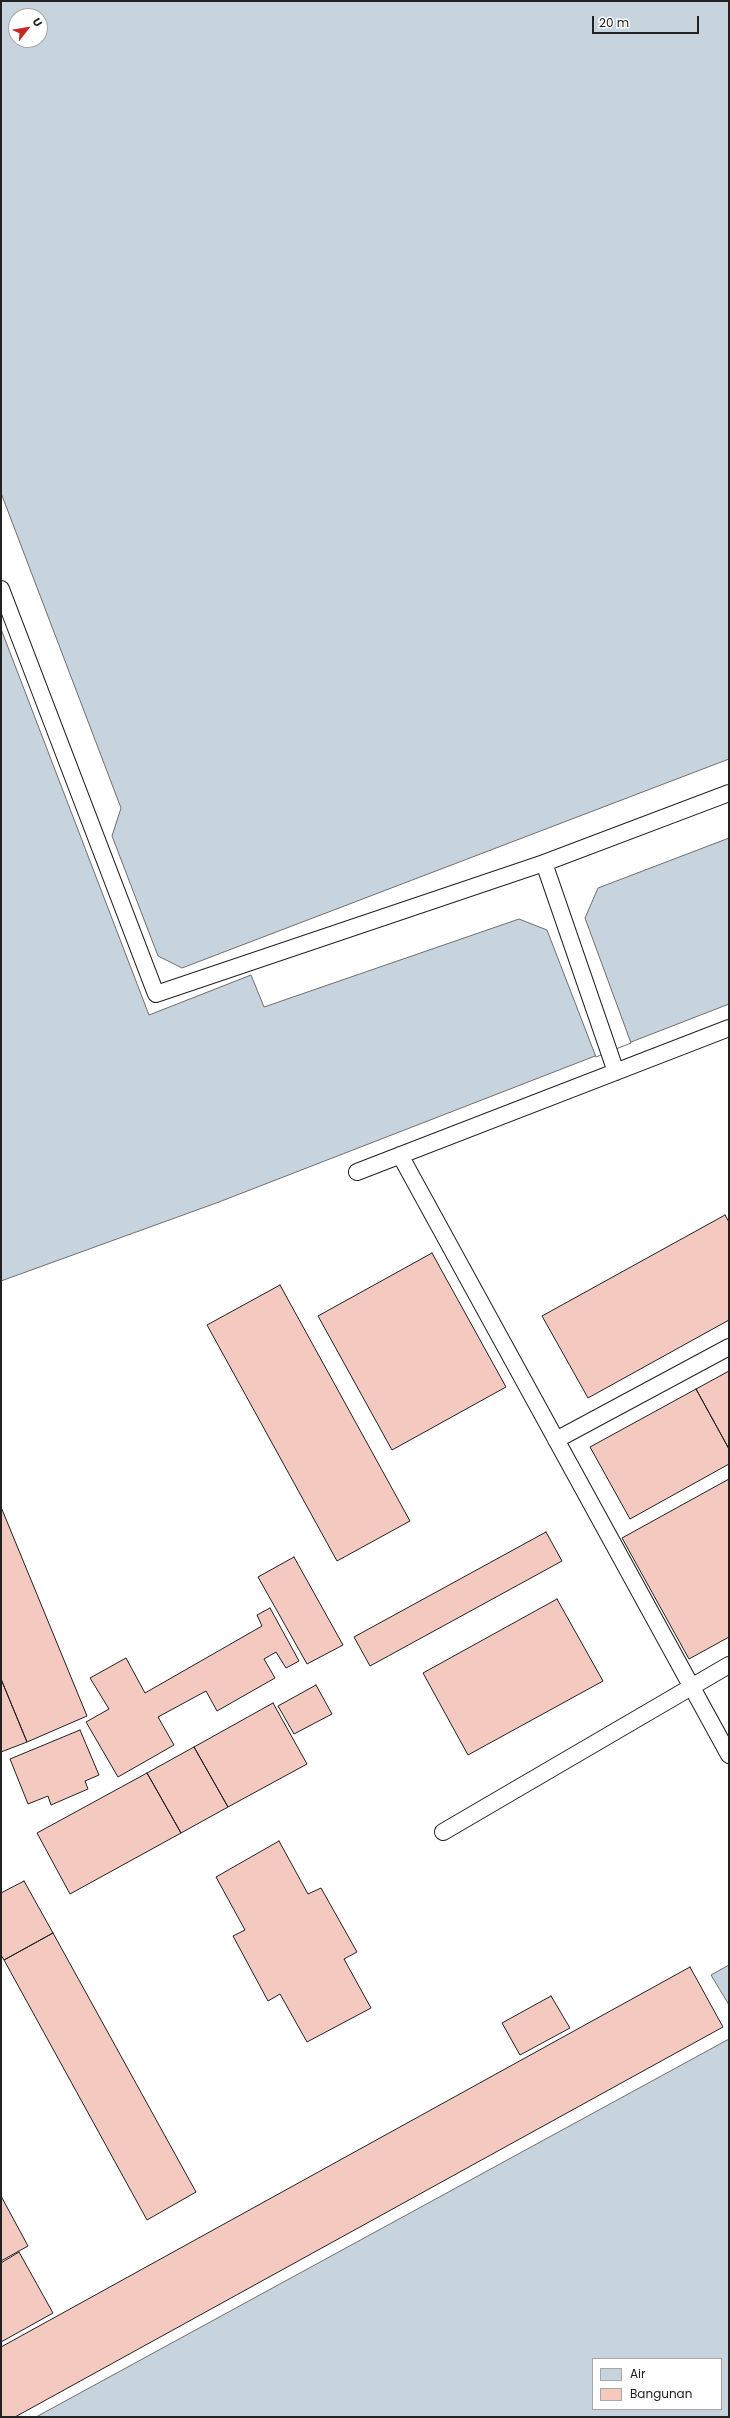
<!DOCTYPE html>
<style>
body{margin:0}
#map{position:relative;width:730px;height:2418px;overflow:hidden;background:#fff;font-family:Poppins,sans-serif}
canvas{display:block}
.frame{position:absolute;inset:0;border:2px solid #222;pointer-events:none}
.legend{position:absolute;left:592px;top:2358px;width:130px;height:52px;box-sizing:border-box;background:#fff;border:1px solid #a7a7a7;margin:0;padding:5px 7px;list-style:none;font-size:12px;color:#222}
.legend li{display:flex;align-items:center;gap:8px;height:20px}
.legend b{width:20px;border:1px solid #a7a7a7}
.north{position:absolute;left:8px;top:8px;width:40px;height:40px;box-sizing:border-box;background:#fff;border:1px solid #a7a7a7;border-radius:50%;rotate:59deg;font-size:11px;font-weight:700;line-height:16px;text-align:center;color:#222}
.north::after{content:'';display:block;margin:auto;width:14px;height:18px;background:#c62828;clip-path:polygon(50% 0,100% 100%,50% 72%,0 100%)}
.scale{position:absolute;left:592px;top:16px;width:107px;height:18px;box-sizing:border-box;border:2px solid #222;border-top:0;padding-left:5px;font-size:12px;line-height:14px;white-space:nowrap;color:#222;-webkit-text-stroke:3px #fff;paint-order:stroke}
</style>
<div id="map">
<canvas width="730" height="2418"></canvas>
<div class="frame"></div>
<ul class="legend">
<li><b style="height:11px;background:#c7d3dd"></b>Air</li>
<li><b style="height:11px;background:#f3c9c0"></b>Bangunan</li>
</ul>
<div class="north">U</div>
<div class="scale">20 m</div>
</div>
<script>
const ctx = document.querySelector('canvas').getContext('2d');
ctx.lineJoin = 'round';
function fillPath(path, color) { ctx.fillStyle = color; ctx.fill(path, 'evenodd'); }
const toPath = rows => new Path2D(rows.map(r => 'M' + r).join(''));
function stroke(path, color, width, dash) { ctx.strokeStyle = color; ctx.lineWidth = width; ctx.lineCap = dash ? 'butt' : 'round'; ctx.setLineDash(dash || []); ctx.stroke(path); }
const water = toPath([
 [1,1,729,1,729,1004,219,1202,1,1281,1,1],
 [16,16,40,16,40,40,16,40,16,16],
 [729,1965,729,2005,711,1975,729,1965],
 [729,2039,729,2417,36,2417,729,2039],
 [593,2359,721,2359,721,2409,593,2409,593,2359]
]);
fillPath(water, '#c7d3dd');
stroke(water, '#6f6f6f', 1);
const pier = toPath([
 [1,493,121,808,112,836,158,956,182,968,729,759,729,838,598,888,585,918,631,1043,596,1057,547,930,519,919,264,1007,251,975,149,1015,1,629,1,493]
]);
fillPath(pier, '#fff');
stroke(pier, '#6f6f6f', 1);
const building = toPath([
 [725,1215,729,1222,729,1320,588,1398,542,1316,725,1215],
 [432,1253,506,1387,392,1450,318,1316,432,1253],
 [280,1285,410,1521,337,1561,207,1325,280,1285],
 [729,1371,729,1449,696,1389,729,1371],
 [696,1389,729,1449,729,1464,630,1519,590,1447,696,1389],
 [729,1479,729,1637,689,1659,622,1538,729,1479],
 [1,1507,87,1716,27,1742,1,1679,1,1507],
 [546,1532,562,1561,370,1666,354,1637,546,1532],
 [294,1557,343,1645,307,1664,258,1577,294,1557],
 [557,1599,603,1681,468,1755,423,1673,557,1599],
 [270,1608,299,1661,286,1668,276,1652,264,1659,275,1678,217,1711,206,1691,158,1717,174,1745,118,1777,86,1722,109,1709,90,1678,126,1658,145,1693,262,1626,257,1615,270,1608],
 [1,1679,27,1742,1,1752,1,1679],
 [316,1685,332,1714,294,1734,278,1706,316,1685],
 [273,1703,307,1764,228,1807,194,1747,273,1703],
 [80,1730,99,1775,85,1781,88,1789,51,1805,48,1796,28,1804,10,1759,80,1730],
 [194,1747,228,1807,181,1833,147,1773,194,1747],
 [147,1773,181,1833,70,1894,37,1833,147,1773],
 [279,1841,308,1894,321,1888,357,1952,344,1959,371,2008,307,2042,280,1994,268,2001,233,1936,245,1930,216,1877,279,1841],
 [24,1881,53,1933,4,1960,1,1955,1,1893,24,1881],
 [53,1933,196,2192,147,2220,4,1960,53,1933],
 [690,1967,723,2027,15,2417,1,2417,1,2347,690,1967],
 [551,1996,570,2028,520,2055,502,2023,551,1996],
 [1,2196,28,2246,1,2261,1,2196],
 [19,2252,53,2313,1,2342,1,2263,19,2252]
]);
fillPath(building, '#f3c9c0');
stroke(building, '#222', 1);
const lane = toPath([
 [1,589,156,994,544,863,729,793],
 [544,863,616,1072],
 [400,1155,729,1755],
 [357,1172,729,1028],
 [556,1440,729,1347],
 [443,1832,729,1665]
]);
stroke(lane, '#222', 18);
stroke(lane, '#fff', 16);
</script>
